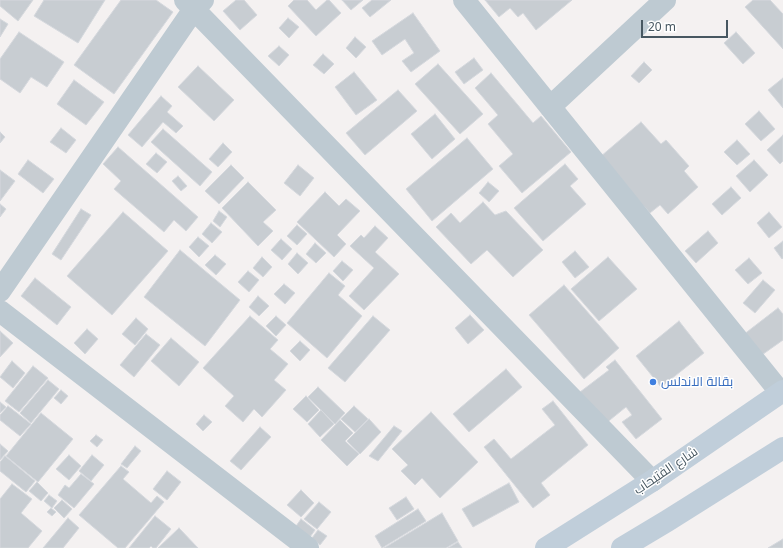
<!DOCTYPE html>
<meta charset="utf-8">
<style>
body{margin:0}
#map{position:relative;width:783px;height:548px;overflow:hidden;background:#f4f1f1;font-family:"Noto Sans",sans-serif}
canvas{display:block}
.scale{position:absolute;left:641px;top:20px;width:87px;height:18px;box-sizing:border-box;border:2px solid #475761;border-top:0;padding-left:5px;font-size:12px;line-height:14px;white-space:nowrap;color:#475761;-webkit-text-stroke:3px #fff;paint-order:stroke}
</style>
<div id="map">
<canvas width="783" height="548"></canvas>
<div class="scale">20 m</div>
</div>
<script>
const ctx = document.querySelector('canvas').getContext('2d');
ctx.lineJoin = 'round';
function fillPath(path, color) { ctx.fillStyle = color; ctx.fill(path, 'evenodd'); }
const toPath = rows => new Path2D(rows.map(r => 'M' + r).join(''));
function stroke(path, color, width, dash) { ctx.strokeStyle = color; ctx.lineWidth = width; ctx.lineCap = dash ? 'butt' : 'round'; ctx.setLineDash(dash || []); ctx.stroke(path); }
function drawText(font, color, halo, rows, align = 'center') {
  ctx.font = font + ' "Noto Sans",Cairo,sans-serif'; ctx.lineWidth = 3; ctx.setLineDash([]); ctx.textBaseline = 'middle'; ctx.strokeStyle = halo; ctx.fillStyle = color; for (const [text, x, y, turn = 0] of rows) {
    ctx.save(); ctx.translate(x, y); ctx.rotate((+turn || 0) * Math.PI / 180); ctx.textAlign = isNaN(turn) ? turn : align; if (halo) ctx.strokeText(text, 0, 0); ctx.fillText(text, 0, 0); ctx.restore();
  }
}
const building = toPath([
 [0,0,33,0,18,21,0,6,0,0],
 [44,0,105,0,78,43,34,16,44,0],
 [121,0,156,0,173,12,114,94,74,65,121,0],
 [236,0,244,0,257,15,240,30,223,11,236,0],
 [294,0,307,0,316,10,327,0,329,0,341,13,316,36,288,6,294,0],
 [342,0,363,0,351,10,342,0],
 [372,0,391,0,370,17,362,8,372,0],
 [485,0,572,0,536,30,523,13,518,17,510,8,499,17,485,0],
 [753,0,770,0,783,14,783,49,745,7,753,0],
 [413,13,440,51,411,72,402,61,414,53,405,39,382,55,372,41,413,13],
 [288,18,299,27,289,38,279,28,288,18],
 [0,19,8,24,0,37,0,19],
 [19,32,64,62,47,87,31,77,20,93,0,79,0,59,19,32],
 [736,32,755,53,743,64,724,43,736,32],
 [355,37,366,47,356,58,346,48,355,37],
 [279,46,289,55,279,66,268,56,279,46],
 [323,54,334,64,324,74,313,65,323,54],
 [474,58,483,70,464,84,455,72,474,58],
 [644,62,652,70,639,83,631,76,644,62],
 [438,64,483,114,460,134,415,84,438,64],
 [198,66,234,100,214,121,178,87,198,66],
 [354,72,377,100,356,115,335,87,354,72],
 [491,73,533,123,541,116,571,152,522,193,499,166,513,154,488,124,498,115,475,88,491,73],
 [783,78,783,108,768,90,783,78],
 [74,80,104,102,86,125,57,104,74,80],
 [398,90,417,111,365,155,346,133,398,90],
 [161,96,172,106,167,112,183,126,176,133,163,122,142,147,128,135,161,96],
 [759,111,775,129,761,141,745,124,759,111],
 [435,114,455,139,432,159,411,134,435,114],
 [641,122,661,144,666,140,689,166,684,171,698,187,668,214,660,205,650,213,600,157,641,122],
 [61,128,76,140,66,153,50,142,61,128],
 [163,129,212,172,200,186,151,142,163,129],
 [0,132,5,137,0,143,0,132],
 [783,135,783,161,780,164,767,150,783,135],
 [467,138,493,169,432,221,406,189,467,138],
 [737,140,750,154,737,165,724,152,737,140],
 [223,143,232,152,218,167,209,159,223,143],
 [118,147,198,217,186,231,174,220,164,232,114,189,121,181,103,164,118,147],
 [156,153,167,162,157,173,146,164,156,153],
 [28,160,54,179,43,193,18,174,28,160],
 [754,160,768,175,750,192,736,176,754,160],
 [565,164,578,179,570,186,586,204,543,241,514,208,565,164],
 [231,165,244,178,219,204,205,191,231,165],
 [298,165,314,178,300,196,284,183,298,165],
 [0,170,15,181,0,201,0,170],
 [178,176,187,186,181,191,172,181,178,176],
 [248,182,276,210,263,222,273,231,258,246,222,208,248,182],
 [488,182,499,191,489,202,479,193,488,182],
 [731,187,741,198,722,215,712,204,731,187],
 [325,192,339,206,346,199,360,211,337,235,346,244,334,257,297,222,325,192],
 [483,202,495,215,506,211,543,250,513,277,487,250,471,264,436,227,451,213,460,223,483,202],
 [0,204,6,209,0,217,0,204],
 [81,209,91,215,61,260,52,254,81,209],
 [219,211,227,217,220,227,213,221,219,211],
 [123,212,168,251,112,315,67,276,123,212],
 [769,212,782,227,769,238,757,223,769,212],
 [211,223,222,232,212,243,202,234,211,223],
 [297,225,307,234,297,245,287,236,297,225],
 [375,226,388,238,375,252,399,274,364,310,349,296,374,268,350,246,361,235,364,238,375,226],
 [708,231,718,243,696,263,685,251,708,231],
 [198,237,209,246,199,257,189,247,198,237],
 [281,239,292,249,282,260,271,250,281,239],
 [783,241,783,258,782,259,774,248,783,241],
 [315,243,326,253,316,263,306,254,315,243],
 [180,250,240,300,205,346,144,297,180,250],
 [575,251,589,267,575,278,562,262,575,251],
 [297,253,308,263,298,274,288,264,297,253],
 [215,255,226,264,216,275,205,265,215,255],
 [262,257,272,267,263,277,253,268,262,257],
 [608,257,637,289,599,321,571,289,608,257],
 [749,258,762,273,748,284,735,270,749,258],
 [342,261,353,270,343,281,333,271,342,261],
 [248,271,259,280,249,292,238,282,248,271],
 [329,273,345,286,338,295,362,316,327,358,287,323,329,273],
 [35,278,71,307,57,325,21,296,35,278],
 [763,280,775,290,755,313,743,303,763,280],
 [284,284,295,293,285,304,274,294,284,284],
 [564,285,619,348,584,379,529,315,564,285],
 [258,296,269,306,259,316,249,307,258,296],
 [778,308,783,314,783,340,759,357,743,335,778,308],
 [470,315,484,330,468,344,455,328,470,315],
 [250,316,278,340,270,349,288,364,274,380,286,390,262,417,254,409,243,422,225,406,234,396,203,368,250,316],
 [276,316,286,325,276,336,266,326,276,316],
 [373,316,390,330,345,382,328,368,373,316],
 [136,318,148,329,135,345,122,334,136,318],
 [679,321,704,353,661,387,636,356,679,321],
 [87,329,98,339,85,354,74,343,87,329],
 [0,331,13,343,0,357,0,331],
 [146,334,160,345,134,377,120,365,146,334],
 [171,338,199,362,179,386,151,361,171,338],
 [300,341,310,350,300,361,290,351,300,341],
 [615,360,662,419,636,439,622,422,632,415,626,407,605,424,580,392,609,370,606,367,615,360],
 [12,361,25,373,13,388,0,377,12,361],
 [33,366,48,378,19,412,5,401,33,366],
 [506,369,522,387,469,432,453,414,506,369],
 [48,380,59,389,31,423,20,413,48,380],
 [318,387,345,413,335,424,308,397,318,387],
 [61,390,68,396,61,404,54,398,61,390],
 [306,396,319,410,307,422,293,409,306,396],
 [553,401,588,445,541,483,550,495,533,508,484,447,494,439,511,459,555,425,542,409,553,401],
 [0,402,6,407,0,413,0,402],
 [8,406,31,424,20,436,0,420,0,415,8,406],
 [354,406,368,419,355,432,341,419,354,406],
 [321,410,334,424,320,437,308,424,321,410],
 [431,412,478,462,440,498,422,478,415,485,401,471,408,465,392,449,431,412],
 [41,413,73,439,38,482,6,456,41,413],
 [204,415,212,422,203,431,196,424,204,415],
 [369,419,381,432,360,454,347,441,369,419],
 [340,420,353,433,345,441,359,454,347,466,321,440,340,420],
 [394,426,402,431,378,461,369,456,394,426],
 [260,427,271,437,241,470,230,461,260,427],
 [96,435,103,440,97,447,90,441,96,435],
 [0,444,8,451,0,460,0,444],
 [135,446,141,451,127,468,121,464,135,446],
 [69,455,81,466,69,480,56,469,69,455],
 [92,455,104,465,91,481,79,471,92,455],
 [5,456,35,481,26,492,0,471,0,462,5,456],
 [121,466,129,472,123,479,151,503,157,496,164,502,125,548,118,548,79,515,121,466],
 [167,471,181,482,167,500,153,489,167,471],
 [81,474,94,484,74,508,58,495,65,485,69,488,81,474],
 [37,482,48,493,41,501,29,491,37,482],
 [509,483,519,502,473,527,462,509,509,483],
 [12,484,32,499,21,513,42,531,28,548,0,548,0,499,12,484],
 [301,490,314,503,301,517,287,505,301,490],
 [49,495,57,501,52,508,44,501,49,495],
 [406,497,414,509,397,520,389,508,406,497],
 [62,500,72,509,64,518,54,508,62,500],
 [319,502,331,512,317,529,304,519,319,502],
 [51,508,56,512,52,516,47,512,51,508],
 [418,509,426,521,382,548,375,536,418,509],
 [442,513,458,541,446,548,384,548,442,513],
 [155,516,171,529,156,548,153,548,151,546,149,548,129,548,155,516],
 [68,518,79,528,63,548,43,548,68,518],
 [301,519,315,530,310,537,296,526,301,519],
 [179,528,198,548,158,548,179,528],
 [318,530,327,536,320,545,312,538,318,530],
 [783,539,783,548,768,548,783,539],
 [458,542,462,548,448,548,458,542]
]);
fillPath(building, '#c8cdd2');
stroke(building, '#d5d8dd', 1);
stroke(toPath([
 [185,0,652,481],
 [464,0,781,393],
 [550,107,665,0],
 [0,291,194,9,203,0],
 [0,311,308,548]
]), '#becad2', 22);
stroke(toPath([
 [546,548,652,481,783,391],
 [622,548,667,521,783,448]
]), '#c0ceda', 22);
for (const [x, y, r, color] of [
 [653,382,4,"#3f7fe0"]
]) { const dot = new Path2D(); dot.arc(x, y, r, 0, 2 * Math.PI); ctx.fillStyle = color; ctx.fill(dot); stroke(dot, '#fff', 1.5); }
drawText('13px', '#366cbe', '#fff', [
 ["بقالة الاندلس",661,382]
], 'left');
drawText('13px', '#475761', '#fff', [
 ["شارع الفتيحاب",666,471,-34]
]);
</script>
